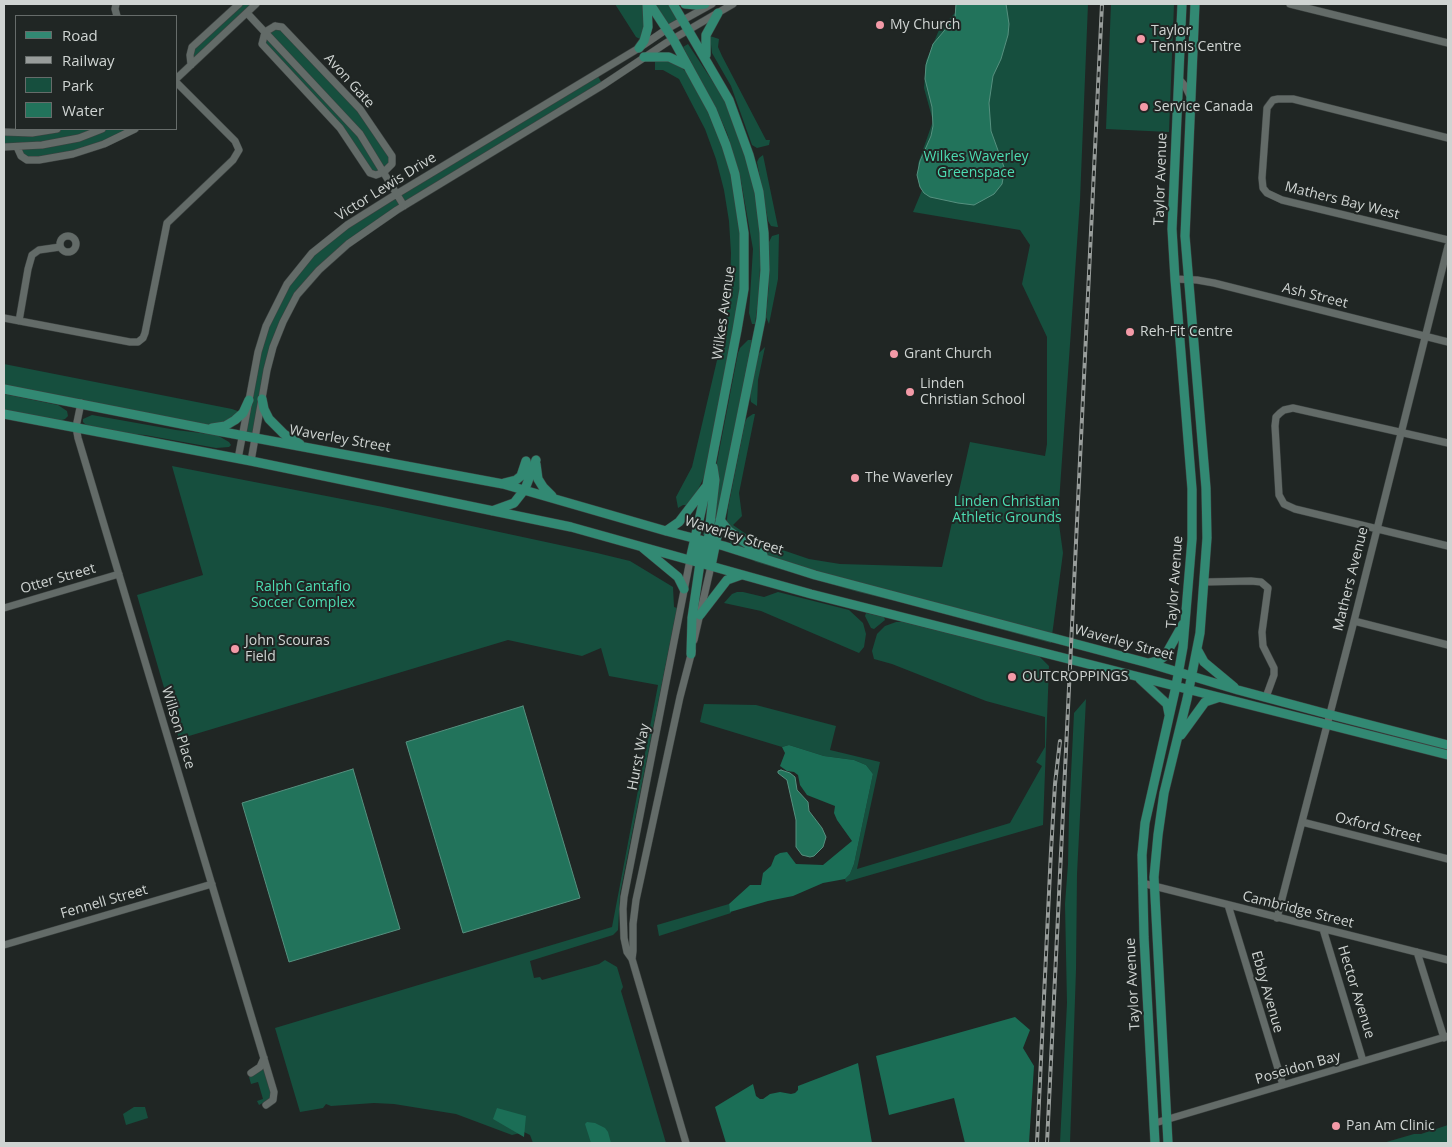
<!DOCTYPE html>
<style>
body{margin:0}
#map{position:relative;width:1452px;height:1147px;overflow:hidden;background:#202624;font-family:"Open Sans",sans-serif}
canvas{display:block}
.frame{position:absolute;inset:0;border:5px solid #cfd4d2;pointer-events:none}
.legend{position:absolute;left:15px;top:15px;width:162px;height:115px;box-sizing:border-box;background:#202624;border:1px solid #666c6a;margin:0;padding:6px 9px;list-style:none;font-size:15px;color:#cfd4d2}
.legend li{display:flex;align-items:center;gap:10px;height:25px}
.legend b{width:25px;border:1px solid #666c6a}
</style>
<div id="map">
<canvas width="1452" height="1147"></canvas>
<div class="frame"></div>
<ul class="legend">
<li><b style="height:6px;background:#328973"></b>Road</li>
<li><b style="height:6px;background:#989d9b"></b>Railway</li>
<li><b style="height:14px;background:#164f3e"></b>Park</li>
<li><b style="height:14px;background:#22735b"></b>Water</li>
</ul>
</div>
<script>
const ctx = document.querySelector('canvas').getContext('2d');
ctx.lineJoin = 'round';
function fillPath(path, color) { ctx.fillStyle = color; ctx.fill(path, 'evenodd'); }
const toPath = rows => new Path2D(rows.map(r => 'M' + r).join(''));
function stroke(path, color, width, dash) { ctx.strokeStyle = color; ctx.lineWidth = width; ctx.lineCap = dash ? 'butt' : 'round'; ctx.setLineDash(dash || []); ctx.stroke(path); }
function drawText(font, color, halo, rows, align = 'center') {
  ctx.font = font + ' "Open Sans",sans-serif'; ctx.lineWidth = 4; ctx.setLineDash([]); ctx.textBaseline = 'middle'; ctx.strokeStyle = halo; ctx.fillStyle = color; for (const [text, x, y, turn = 0] of rows) {
    ctx.save(); ctx.translate(x, y); ctx.rotate((+turn || 0) * Math.PI / 180); ctx.textAlign = isNaN(turn) ? turn : align; if (halo) ctx.strokeText(text, 0, 0); ctx.fillText(text, 0, 0); ctx.restore();
  }
}
fillPath(toPath([
 [239,4,256,4,191,65,192,47],
 [615,4,647,4,644,41,636,37],
 [650,4,673,4,683,21,667,29],
 [956,4,1088,4,1080,200,1058,517,1063,553,1051,643,904,603,858,592,756,562,748,558,735,548,730,542,726,531,728,508,745,422,747,418,753,414,755,414,739,493,742,516,733,525,756,541,809,559,840,564,942,567,970,442,1045,456,1047,444,1047,337,1022,284,1030,245,1020,230,913,212,923,188,918,164,933,121,924,88,926,61,939,30,955,13],
 [1111,4,1174,4,1169,132,1106,129],
 [282,28,360,109,392,156,384,172,370,173,340,128,262,39,265,32],
 [710,36,719,39,718,47,722,56,766,140,770,140,769,145,757,148,752,145,731,86,712,53],
 [688,44,723,97,730,112,740,135,753,183,761,239,759,294,755,324,752,324,749,313,753,249,741,181,727,133,717,111,683,47],
 [666,60,682,68,686,72,702,99,720,140,730,169,740,235,742,269,739,302,704,477,696,494,688,505,683,505,678,508,676,497,692,467,725,326,730,286,731,253,729,221,724,190,716,159,705,129,679,79,663,70,655,70,655,61],
 [596,73,603,85,348,244,297,295,273,347,255,438,243,435,252,378,271,314,312,253,347,225],
 [57,129,135,129,104,144,27,160,17,147,4,147,4,132],
 [763,155,778,227,777,227,771,226,768,221,757,162,759,158],
 [779,234,778,279,769,324,766,317,769,283,769,242,772,236],
 [748,340,752,340,714,532,712,536,703,535,738,353,740,348],
 [765,347,758,380,757,406,751,402,750,396,758,354],
 [4,364,232,409,243,413,235,420,207,429,4,389],
 [4,394,58,405,67,411,68,416,65,419,59,421,4,411],
 [92,415,176,430,217,435,229,442,231,445,229,447,216,448,145,435,117,433,87,426,83,422,83,419],
 [172,466,383,507,597,553,630,561,673,587,674,607,677,608,620,894,618,930,613,935,530,961,534,978,540,977,542,980,599,964,605,960,617,967,623,987,621,991,666,1143,533,1143,530,1135,524,1132,512,1135,456,1114,394,1104,374,1103,331,1106,326,1104,323,1108,300,1112,275,1028,612,927,658,685,609,676,601,648,582,656,508,640,179,739,137,595,203,575],
 [737,592,743,592,764,597,778,592,849,610,863,623,866,634,864,647,859,653,761,611,724,603,732,594],
 [866,613,884,617,885,620,874,629,871,628,865,616],
 [896,622,903,622,1039,656,1049,666,1043,825,846,882,845,879,850,874,854,864,873,774,866,765,854,760,824,756,789,745,782,747,700,722,704,704,756,705,836,726,830,750,880,762,857,869,1010,823,1042,766,1036,762,1045,747,1045,717,986,701,892,664,874,659,872,651,877,634,885,626],
 [1086,699,1077,874,1076,970,1070,1143,1060,1143,1067,1003,1065,904,1068,864,1069,815,1074,713],
 [729,904,731,913,659,936,657,925],
 [263,1069,266,1069,272,1092,270,1099,259,1105,257,1101,263,1099,258,1082,251,1084,249,1077],
 [134,1107,145,1107,148,1118,126,1125,123,1114],
 [1448,1125,1448,1143,1383,1143,1414,1134,1421,1134]
]), '#164f3e');
fillPath(toPath([
 [789,745,824,756,854,760,866,765,873,774,854,864,850,874,845,879,823,883,793,896,768,901,730,912,729,904,750,885,761,885,763,873,771,866,775,856,780,853,787,852,796,864,823,865,852,841,837,820,834,813,835,806,807,795,800,785,798,775,794,772,787,771,780,766,785,753,782,747],
 [1015,1017,1030,1030,1023,1048,1034,1066,1029,1143,965,1143,954,1098,889,1115,876,1056],
 [858,1063,872,1143,726,1143,715,1107,753,1084,756,1096,760,1099,763,1099,770,1094,780,1092,791,1094,795,1093,798,1090,798,1086],
 [497,1108,526,1116,524,1137,493,1119],
 [587,1122,595,1123,605,1128,608,1132,611,1143,591,1143,585,1124]
]), '#1b6e56');
const water = toPath([
 [956,4,1006,4,1009,24,1008,35,1001,59,993,76,989,103,991,131,1004,167,1004,173,1002,184,994,194,974,205,958,203,930,197,924,193,920,187,917,175,920,161,931,136,933,126,932,107,925,79,926,65,933,44,955,18,956,4],
 [523,706,580,898,463,933,406,742,523,706],
 [353,769,400,929,289,962,242,803,353,769],
 [781,770,790,773,795,777,797,790,808,802,809,811,822,828,826,837,823,847,814,856,810,857,802,855,796,847,796,820,787,780,778,773,778,771,781,770]
]);
fillPath(water, '#22735b');
stroke(water, '#56907f', 1);
const minor = toPath([
 [116,4,115,9,117,16],
 [1290,4,1448,43],
 [247,13,360,134,404,206],
 [275,26,282,27,360,109,392,156,392,164,384,172,376,175,370,173,340,128,262,44,265,32,275,26],
 [191,65,190,55,192,47,239,4],
 [176,79,256,4],
 [1179,79,1185,86,1191,98],
 [4,132,32,133,57,129],
 [1448,138,1293,99,1278,99,1273,100,1267,108,1262,178,1263,188,1267,193,1282,200,1448,240],
 [4,147,42,145,79,138,102,129],
 [17,147,21,156,27,160,39,160,73,154,104,144,135,129],
 '60 244a8 8 0 1 1 16 0a8 8 0 1 1-16 0Z',
 [1175,279,1197,280,1214,283,1448,342],
 [4,318,130,342,138,342,143,338,145,333,167,223,233,160,239,150,235,141,176,82],
 [19,321,28,269,32,255,39,250,60,247],
 [81,403,76,427,78,438,274,1092,273,1100,266,1105],
 [1448,443,1293,408,1284,410,1280,413,1276,417,1275,426,1279,495,1284,504,1295,509,1448,546],
 [238,459,258,352,266,326,287,284,312,253,347,225,390,198,639,48,667,29,712,4],
 [251,461,267,370,273,347,283,322,297,295,319,270,348,244,397,210,603,85,666,43,733,4],
 [1205,582,1251,581,1261,582,1268,588,1262,632,1263,646,1274,668,1274,675,1266,697],
 [4,608,119,574],
 [1354,621,1448,645],
 [694,640,711,566],
 [1302,822,1448,859],
 [1142,883,1448,960],
 [1228,905,1283,1085],
 [1277,918,1354,621,1448,246],
 [1323,929,1363,1061],
 [4,945,212,884],
 [1417,952,1444,1038],
 [632,959,633,951,633,924,636,900,680,697,692,651],
 [251,1073,260,1067,264,1058],
 [1155,1123,1448,1036],
 [686,1143,632,959,627,952,624,938,623,909,624,897,690,560]
]);
const major = toPath([
 [650,4,673,39,712,110,726,145,735,174,744,233,744,289,737,330,707,485,690,560],
 [673,4,729,100,749,155,759,192,764,233,765,270,761,319,711,566],
 [685,4,696,5,705,4],
 [639,48,644,41,648,27,647,4],
 [706,55,706,35,718,13],
 [644,57,669,57,686,65],
 [4,389,207,429,503,484,666,531,724,546,815,575,1148,663,1238,690,1320,712,1448,745],
 [262,399,264,409,269,419,284,434,300,444],
 [4,414,251,461,571,527,811,594,1448,755],
 [212,428,225,426,235,420,243,413,249,400],
 [536,464,538,479,543,487,552,496],
 [504,483,516,480,521,476,526,461],
 [492,511,514,503,525,489,536,460],
 [720,520,729,531,763,555],
 [666,531,679,522,705,488],
 [643,548,678,577,684,589],
 [709,561,707,554,708,542,715,480,713,467],
 [700,615,727,580,741,575],
 [1198,651,1204,662,1234,687],
 [691,654,692,618,700,563,699,546,696,538],
 [1149,663,1158,661,1165,656,1183,624],
 [1140,679,1167,704,1169,714],
 [1181,735,1205,702,1217,698],
 [1155,1143,1144,937,1142,855,1145,823,1176,686,1183,647,1192,539,1192,489,1175,279,1172,229,1182,4],
 [1168,1143,1154,877,1158,835,1164,793,1187,699,1200,633,1207,538,1206,488,1185,236,1195,4]
]);
stroke(minor, '#3c4240', 8);
stroke(major, '#3c4240', 10);
stroke(minor, '#636b68', 7);
stroke(major, '#328973', 9);
const rail = toPath([
 [1037,1143,1051,851,1055,784,1060,741],
 [1047,1143,1102,4]
]);
stroke(rail, '#989d9b', 4);
stroke(rail, '#202624', 2, [5.5]);
for (const [x, y, r, color] of [
 [880,25,5,"#f39aa7"],
 [1141,39,5,"#f39aa7"],
 [1144,107,5,"#f39aa7"],
 [1130,332,5,"#f39aa7"],
 [894,354,5,"#f39aa7"],
 [910,392,5,"#f39aa7"],
 [855,478,5,"#f39aa7"],
 [235,649,5,"#f39aa7"],
 [1012,677,5,"#f39aa7"],
 [1336,1126,5,"#f39aa7"]
]) { const dot = new Path2D(); dot.arc(x, y, r, 0, 2 * Math.PI); ctx.fillStyle = color; ctx.fill(dot); stroke(dot, '#202624', 2); }
drawText('14px', '#cfd4d2', '#202624', [
 ["My Church",890,25],
 ["Taylor",1151,31],
 ["Tennis Centre",1151,47],
 ["Service Canada",1154,107],
 ["Reh-Fit Centre",1140,332],
 ["Grant Church",904,354],
 ["Linden",920,384],
 ["Christian School",920,400],
 ["The Waverley",865,478],
 ["John Scouras",245,641],
 ["Field",245,657],
 ["OUTCROPPINGS",1022,677],
 ["Pan Am Clinic",1346,1126]
], 'left');
drawText('14px', '#cfd4d2', '#202624', [
 ["Avon Gate",349,81,48],
 ["Taylor Avenue",1161,179,-88],
 ["Victor Lewis Drive",386,187,-32],
 ["Mathers Bay West",1342,201,14],
 ["Ash Street",1315,296,14],
 ["Wilkes Avenue",724,313,-82],
 ["Waverley Street",340,439,10],
 ["Waverley Street",734,536,17],
 ["Otter Street",58,579,-16],
 ["Mathers Avenue",1351,579,-76],
 ["Taylor Avenue",1175,582,-86],
 ["Waverley Street",1124,643,15],
 ["Willson Place",178,728,73],
 ["Hurst Way",639,757,-79],
 ["Oxford Street",1378,828,14],
 ["Fennell Street",104,902,-16],
 ["Cambridge Street",1298,910,14],
 ["Taylor Avenue",1133,984,-93],
 ["Ebby Avenue",1267,992,74],
 ["Hector Avenue",1356,992,73],
 ["Poseidon Bay",1298,1068,-16]
]);
drawText('14px', '#4cddb2', '#202624', [
 ["Wilkes Waverley",976,157],
 ["Greenspace",976,173],
 ["Linden Christian",1007,502],
 ["Athletic Grounds",1007,518],
 ["Ralph Cantafio",303,587],
 ["Soccer Complex",303,603]
]);
</script>
